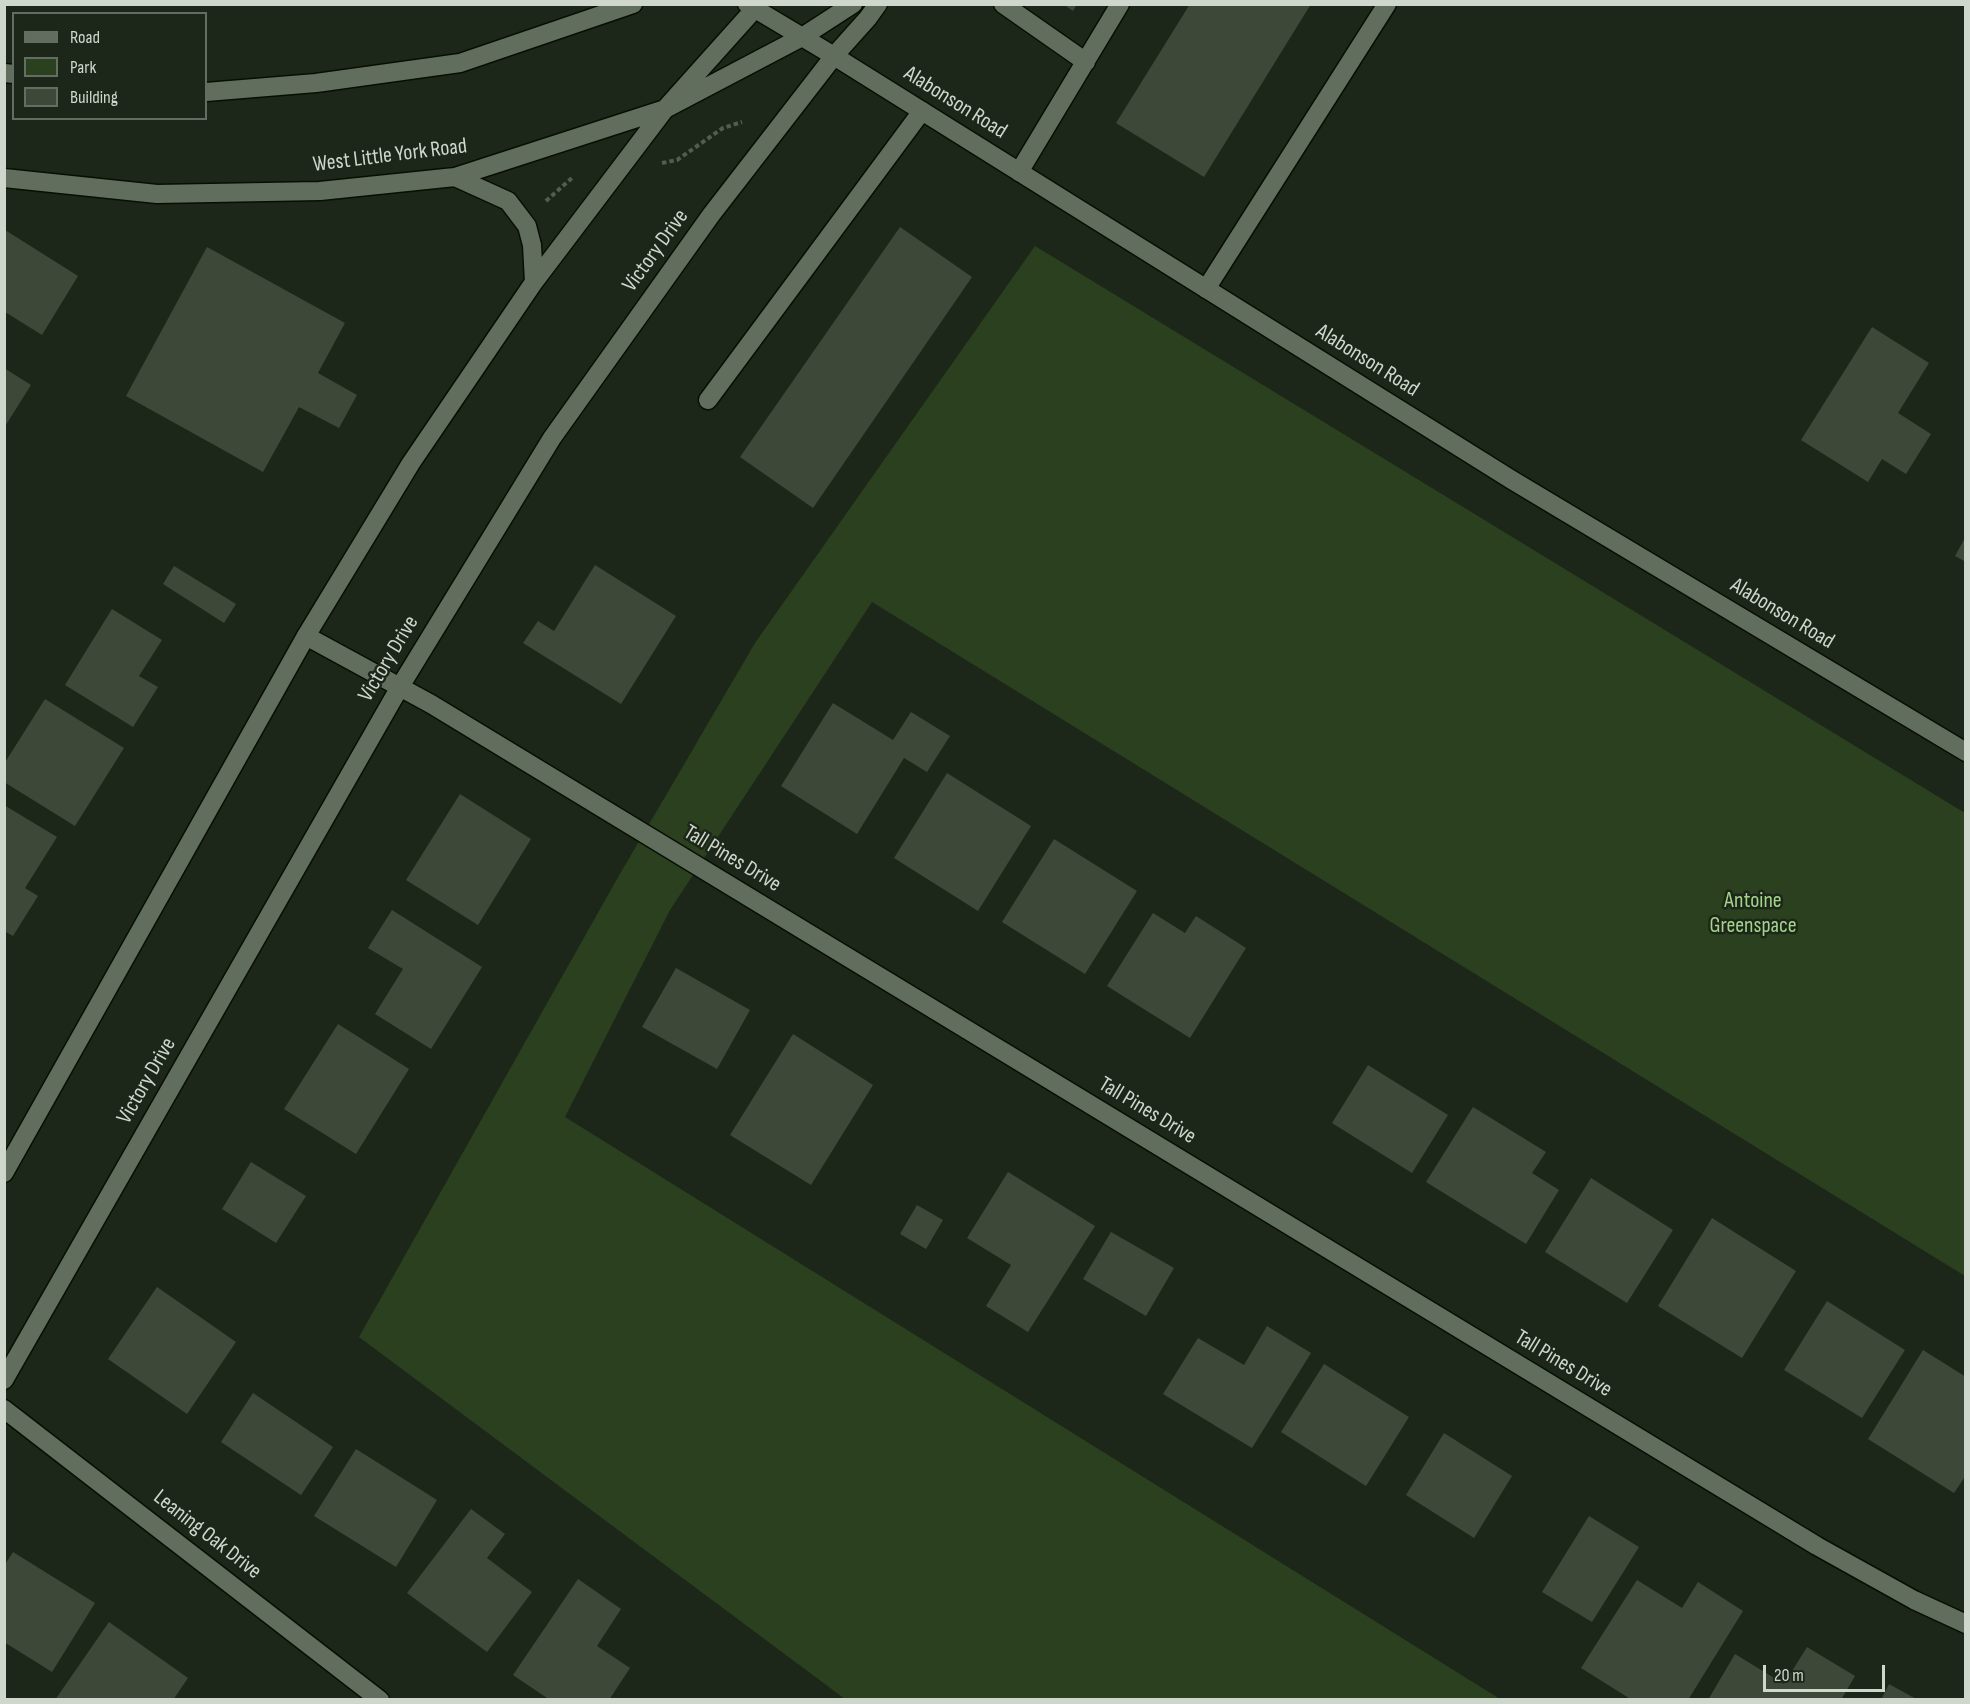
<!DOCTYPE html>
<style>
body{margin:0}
#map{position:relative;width:1970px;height:1704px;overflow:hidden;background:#1d2719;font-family:"Sofia Sans Condensed",sans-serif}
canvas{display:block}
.frame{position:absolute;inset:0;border:6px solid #cfd6cc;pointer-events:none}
.legend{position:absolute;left:12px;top:12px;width:195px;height:108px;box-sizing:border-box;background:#1d2719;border:2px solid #646d61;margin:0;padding:8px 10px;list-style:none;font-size:18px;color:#cfd6cc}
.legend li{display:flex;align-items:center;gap:12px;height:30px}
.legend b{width:30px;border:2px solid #646d61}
.scale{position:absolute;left:1763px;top:1665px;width:122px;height:27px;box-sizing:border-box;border:3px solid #cfd6cc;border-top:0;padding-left:8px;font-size:18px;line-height:21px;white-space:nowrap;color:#cfd6cc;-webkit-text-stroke:4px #1d2719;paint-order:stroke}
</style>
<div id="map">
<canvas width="1970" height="1704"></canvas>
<div class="frame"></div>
<ul class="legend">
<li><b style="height:8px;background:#626e5d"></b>Road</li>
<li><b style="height:16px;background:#2a401e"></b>Park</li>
<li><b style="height:16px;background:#3e4839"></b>Building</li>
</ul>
<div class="scale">20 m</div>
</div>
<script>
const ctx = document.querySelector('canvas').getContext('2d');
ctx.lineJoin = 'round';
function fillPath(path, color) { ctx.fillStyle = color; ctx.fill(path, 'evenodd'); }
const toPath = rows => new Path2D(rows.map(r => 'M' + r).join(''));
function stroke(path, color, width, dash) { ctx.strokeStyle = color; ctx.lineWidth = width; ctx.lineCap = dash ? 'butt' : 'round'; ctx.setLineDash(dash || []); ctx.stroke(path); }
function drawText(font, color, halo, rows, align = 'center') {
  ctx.font = font + ' "Sofia Sans Condensed",sans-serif'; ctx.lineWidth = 5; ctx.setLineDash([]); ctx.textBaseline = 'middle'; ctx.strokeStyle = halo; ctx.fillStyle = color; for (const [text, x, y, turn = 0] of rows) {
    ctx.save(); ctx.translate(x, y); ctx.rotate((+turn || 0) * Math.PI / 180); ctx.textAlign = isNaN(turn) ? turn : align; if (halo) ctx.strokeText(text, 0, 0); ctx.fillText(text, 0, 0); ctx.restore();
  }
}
fillPath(toPath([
 [1035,246,1965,813,1965,1276,872,602,670,910,565,1117,1500,1699,845,1699,359,1337,617,879,755,643]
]), '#2a401e');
fillPath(toPath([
 [1063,4,1077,4,1073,11],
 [1190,4,1311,4,1204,177,1116,123],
 [900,227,972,277,813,508,740,457],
 [5,230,78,276,42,335,5,312],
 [207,247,345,323,318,373,357,395,339,428,299,407,263,472,126,396],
 [1872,327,1929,363,1898,413,1931,434,1906,474,1882,459,1868,482,1801,440],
 [4,368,31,385,4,428],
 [1966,536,1966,562,1955,556],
 [595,565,676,616,621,704,523,643,538,621,554,631],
 [174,566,236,604,224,623,163,584],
 [112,609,162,640,139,676,158,687,133,727,65,685],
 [45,699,124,748,75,826,4,782,4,764],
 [833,703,893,740,911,712,950,736,927,772,904,758,857,834,781,786],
 [947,773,1031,826,978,911,894,858],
 [460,794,531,839,478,925,406,880],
 [4,805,57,837,25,888,38,896,13,936,4,931],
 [1054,839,1137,891,1085,974,1002,922],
 [392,910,482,967,431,1049,375,1014,403,969,368,948],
 [1153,913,1185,933,1196,916,1246,948,1190,1038,1107,986],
 [676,968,750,1010,717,1069,642,1027],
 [338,1024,409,1069,356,1154,284,1109],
 [793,1034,873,1085,811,1185,730,1135],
 [1368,1065,1448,1115,1412,1173,1332,1123],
 [1473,1107,1546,1152,1532,1173,1559,1190,1526,1244,1426,1182],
 [251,1162,306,1196,276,1243,222,1209],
 [1008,1172,1095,1226,1028,1332,986,1306,1011,1265,967,1238],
 [1591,1178,1673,1230,1627,1303,1545,1252],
 [917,1205,943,1220,926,1249,900,1234],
 [1712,1218,1796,1271,1742,1358,1658,1306],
 [1111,1232,1174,1268,1146,1316,1083,1279],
 [157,1287,236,1342,187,1414,108,1359],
 [1827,1301,1905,1350,1862,1418,1784,1370],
 [1267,1326,1311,1353,1252,1448,1163,1394,1198,1338,1244,1365],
 [1923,1350,1966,1377,1966,1475,1954,1493,1868,1439],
 [1324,1364,1409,1417,1366,1486,1281,1432],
 [253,1393,333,1447,301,1495,221,1442],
 [1444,1433,1512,1476,1474,1538,1406,1495],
 [356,1449,437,1500,396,1567,314,1516],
 [471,1509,505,1534,487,1558,532,1592,487,1652,407,1593],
 [1589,1516,1639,1547,1592,1622,1542,1592],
 [13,1552,95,1603,52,1672,4,1642,4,1566],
 [578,1579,621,1609,597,1646,630,1668,609,1700,550,1700,513,1675],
 [1637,1580,1682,1608,1698,1582,1743,1611,1688,1700,1632,1700,1581,1668],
 [109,1622,188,1678,173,1700,55,1700],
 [1807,1647,1855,1676,1841,1700,1708,1700,1735,1654,1784,1684],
 [1889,1684,1918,1700,1881,1700]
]), '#3e4839');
const lane = toPath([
 [1003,4,1086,62],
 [1019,172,1120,4],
 [1206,289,1387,4],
 [708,400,922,111]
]);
const street = toPath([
 [306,636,431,704,1817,1546,1914,1600,1966,1624],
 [4,1409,380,1700]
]);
const secondary = toPath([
 [747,4,834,56,1512,480,1966,752],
 [4,73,14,74],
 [206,92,316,83,460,63,633,4],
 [455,177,508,201,527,226,532,245,534,282],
 [4,178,157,194,320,191,455,177,665,109,802,37,853,4],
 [4,1173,306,636,411,463,534,282,665,109,759,4],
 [4,1380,401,685,552,438,711,215,834,56,868,18,878,4]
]);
stroke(lane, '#070f04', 21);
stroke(street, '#070f04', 21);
stroke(secondary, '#070f04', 21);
stroke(toPath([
 [662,163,677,160,723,128,742,122],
 [546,201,572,178]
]), '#535c4f', 4, [4.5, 3]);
stroke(lane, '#626e5d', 18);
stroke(street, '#626e5d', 18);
stroke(secondary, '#626e5d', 18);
drawText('22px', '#cfd6cc', '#1d2719', [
 ["Alabonson Road",955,103,32],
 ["West Little York Road",390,156,-7],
 ["Victory Drive",656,251,-54],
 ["Alabonson Road",1367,361,32],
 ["Alabonson Road",1782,614,31],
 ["Victory Drive",389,659,-59],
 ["Tall Pines Drive",732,859,31],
 ["Victory Drive",147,1081,-60],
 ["Tall Pines Drive",1147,1111,31],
 ["Tall Pines Drive",1563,1364,31],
 ["Leaning Oak Drive",207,1535,38]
]);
drawText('22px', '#a3d48c', '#1d2719', [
 ["Antoine",1753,901],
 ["Greenspace",1753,926]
]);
</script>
